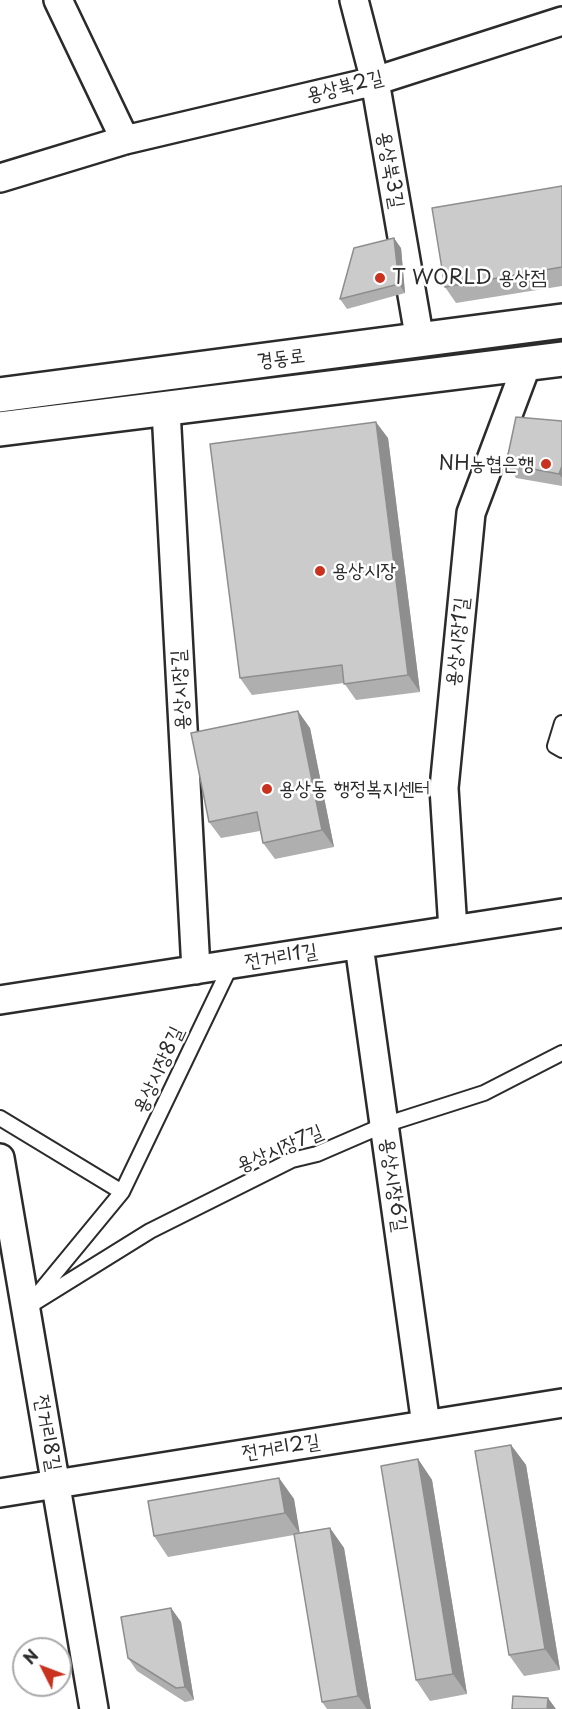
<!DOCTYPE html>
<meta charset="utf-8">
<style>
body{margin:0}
#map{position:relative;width:562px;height:1709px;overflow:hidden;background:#fff;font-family:"Playpen Sans",sans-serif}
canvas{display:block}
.north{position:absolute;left:12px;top:1637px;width:60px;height:60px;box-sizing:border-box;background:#fff;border:2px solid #aaa;border-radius:50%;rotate:312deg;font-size:16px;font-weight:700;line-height:24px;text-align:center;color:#2b2b2b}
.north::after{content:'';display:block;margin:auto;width:21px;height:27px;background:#c8321e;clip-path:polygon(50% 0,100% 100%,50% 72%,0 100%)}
</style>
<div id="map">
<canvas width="562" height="1709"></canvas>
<div class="north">N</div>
</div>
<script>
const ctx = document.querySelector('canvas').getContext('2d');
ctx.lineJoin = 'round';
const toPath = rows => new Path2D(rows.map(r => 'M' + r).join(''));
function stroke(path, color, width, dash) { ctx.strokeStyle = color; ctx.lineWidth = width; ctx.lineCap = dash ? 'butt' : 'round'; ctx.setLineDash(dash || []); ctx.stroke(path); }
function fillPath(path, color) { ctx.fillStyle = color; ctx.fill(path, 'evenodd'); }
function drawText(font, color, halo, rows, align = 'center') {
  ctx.font = font + ' "Playpen Sans","Poor Story",sans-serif'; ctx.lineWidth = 5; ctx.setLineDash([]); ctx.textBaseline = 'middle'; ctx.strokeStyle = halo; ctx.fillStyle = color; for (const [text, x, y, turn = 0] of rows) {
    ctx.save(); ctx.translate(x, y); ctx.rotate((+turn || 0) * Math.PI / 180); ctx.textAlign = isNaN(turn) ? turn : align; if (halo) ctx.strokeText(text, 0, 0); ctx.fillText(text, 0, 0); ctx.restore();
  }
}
const lane = toPath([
 [562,723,555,746,562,750],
 [0,1118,122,1192],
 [33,1300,122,1192,231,965],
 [26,1308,150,1231,292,1160,317,1154,384,1125,484,1093,562,1053]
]);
const street = toPath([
 [58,0,125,140],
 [354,0,375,81,420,341],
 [0,178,125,140,375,81,562,21],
 [166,410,196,970],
 [453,930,444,788,471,513,527,364],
 [359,945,426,1425],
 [0,1000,562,913],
 [0,1158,94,1709],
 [0,1493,562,1403]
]);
const secondary = toPath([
 [0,395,562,321],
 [0,429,562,359]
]);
stroke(lane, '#2b2b2b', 18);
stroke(street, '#2b2b2b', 32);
stroke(secondary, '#2b2b2b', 38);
stroke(lane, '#fff', 14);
stroke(street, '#fff', 27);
stroke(secondary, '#fff', 33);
fillPath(toPath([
 [562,186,562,286,456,303,445,287],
 [401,248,405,293,347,309,340,299],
 [562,421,562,486,516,478,506,464],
 [388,438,420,692,356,700,344,683,252,695,240,678],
 [310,728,334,847,275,859,263,843,260,831,221,838,209,822],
 [511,1445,526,1465,560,1670,524,1676,509,1655],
 [418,1459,432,1480,467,1694,430,1701,416,1680],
 [279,1478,294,1499,299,1533,330,1528,344,1548,371,1709,327,1709,322,1702,294,1535,168,1557,154,1536],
 [171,1608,181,1622,194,1700,185,1702,137,1671,128,1658]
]), '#afafaf');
fillPath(toPath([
 [394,238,401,248,405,293,399,284],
 [376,422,388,438,420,692,408,675],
 [562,466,562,478,559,474],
 [298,711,310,728,334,847,322,830],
 [511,1445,526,1465,560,1670,545,1649],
 [418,1459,432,1480,467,1694,453,1674],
 [279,1478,294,1499,300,1534,285,1513],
 [330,1528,344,1548,371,1709,367,1709,358,1696],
 [171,1608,181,1622,194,1700,185,1687],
 [548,1698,556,1709,547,1709]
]), '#8e8e8e');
const building = toPath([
 [562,186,562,267,445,287,432,208,562,186],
 [394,238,399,284,340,299,354,248,394,238],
 [516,417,562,421,562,466,559,474,506,464,516,417],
 [376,422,408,675,344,684,342,665,240,678,210,444,376,422],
 [298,711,322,830,263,843,257,812,209,822,191,733,298,711],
 [511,1445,545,1649,509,1655,475,1451,511,1445],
 [418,1459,453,1674,416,1680,381,1466,418,1459],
 [279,1478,285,1513,154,1536,148,1501,279,1478],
 [330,1528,358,1696,322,1702,294,1534,330,1528],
 [171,1608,185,1687,176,1688,128,1658,121,1617,171,1608],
 [513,1696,548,1698,547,1709,512,1709,513,1696]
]);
fillPath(building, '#cbcbcb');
stroke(building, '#8e8e8e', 1.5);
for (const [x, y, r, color] of [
 [380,278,6,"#c8321e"],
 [546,464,6,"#c8321e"],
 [320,571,6,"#c8321e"],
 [267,789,6,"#c8321e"]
]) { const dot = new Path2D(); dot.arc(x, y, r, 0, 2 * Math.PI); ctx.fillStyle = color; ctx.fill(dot); stroke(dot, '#fff', 2); }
drawText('20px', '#2b2b2b', '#fff', [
 ["용상북2길",345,87,-14],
 ["용상북3길",390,170,80],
 ["경동로",281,359,-7],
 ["용상시장1길",458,642,-84],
 ["용상시장길",181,690,-93],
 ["전거리1길",281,957,-9],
 ["용상시장8길",159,1070,-65],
 ["용상시장7길",280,1149,-23],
 ["용상시장6길",393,1185,82],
 ["전거리8길",47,1433,80],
 ["전거리2길",281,1448,-9]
]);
drawText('20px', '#2b2b2b', '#fff', [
 ["T WORLD 용상점",392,278],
 ["NH농협은행",534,464,"right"],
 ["용상시장",332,571],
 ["용상동 행정복지센터",279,789]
], 'left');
</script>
